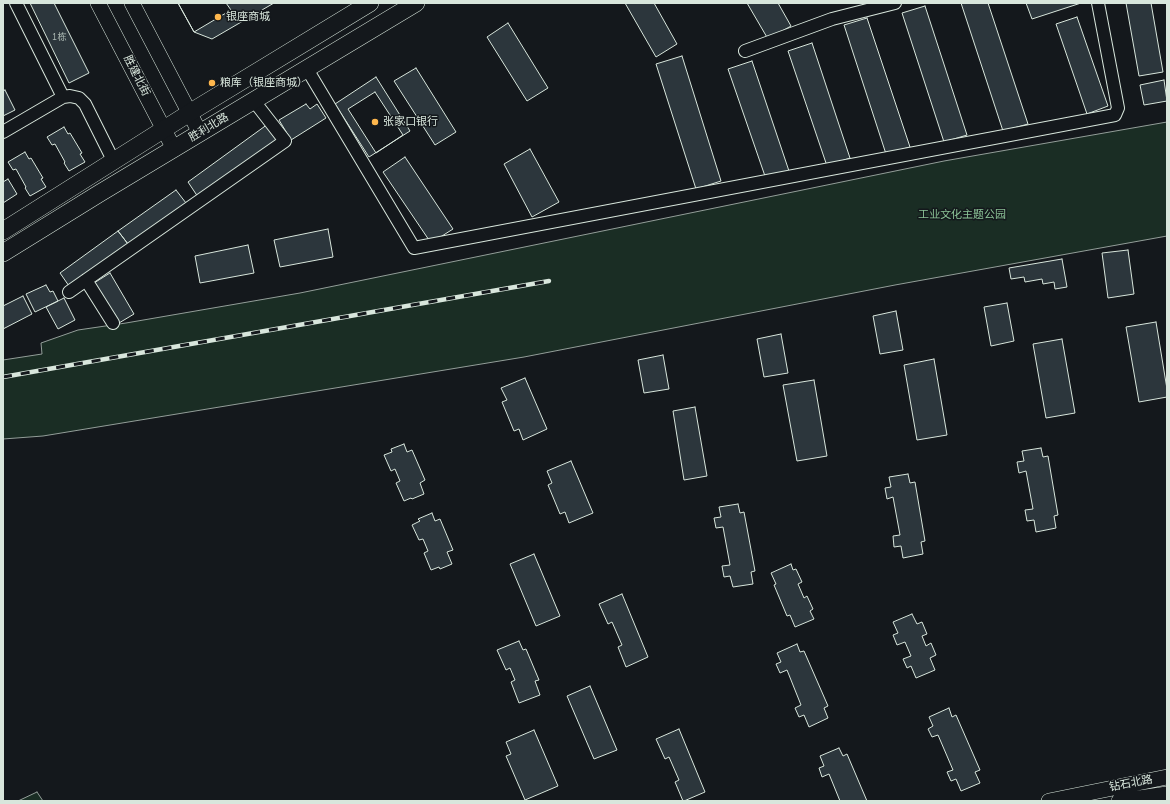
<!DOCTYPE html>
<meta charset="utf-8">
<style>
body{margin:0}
#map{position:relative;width:1170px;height:804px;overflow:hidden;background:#14181c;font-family:"Nunito Sans",sans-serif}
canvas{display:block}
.frame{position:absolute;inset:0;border:4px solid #d8e6dc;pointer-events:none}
</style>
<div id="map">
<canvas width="1170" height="804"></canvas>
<div class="frame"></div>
</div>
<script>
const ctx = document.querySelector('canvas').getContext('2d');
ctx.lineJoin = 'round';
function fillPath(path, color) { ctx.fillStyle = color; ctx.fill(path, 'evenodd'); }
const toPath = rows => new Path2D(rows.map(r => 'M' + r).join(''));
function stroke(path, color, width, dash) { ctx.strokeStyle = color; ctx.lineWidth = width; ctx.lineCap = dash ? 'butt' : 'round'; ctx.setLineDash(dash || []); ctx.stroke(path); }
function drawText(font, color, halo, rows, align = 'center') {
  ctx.font = font + ' "Nunito Sans","Noto Sans SC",sans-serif'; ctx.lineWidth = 3; ctx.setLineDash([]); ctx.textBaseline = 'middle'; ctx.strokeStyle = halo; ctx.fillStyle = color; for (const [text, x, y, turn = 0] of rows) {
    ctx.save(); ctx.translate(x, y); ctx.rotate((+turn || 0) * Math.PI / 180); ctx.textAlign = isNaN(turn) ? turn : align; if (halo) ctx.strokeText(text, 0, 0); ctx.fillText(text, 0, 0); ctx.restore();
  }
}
const green = toPath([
 [1167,122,1167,236,895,285,524,357,43,436,3,439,3,360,42,354,41,343,78,330,126,323,300,293,944,161,1167,122],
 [37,792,43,801,18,801,37,792]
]);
fillPath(green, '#1a2d24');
stroke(green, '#939e99', 1);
const building = toPath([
 [30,3,54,3,89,73,69,83,30,3],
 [178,3,274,3,212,39,194,32,178,3],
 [178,3,226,3,231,10,194,32,178,3],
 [625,3,654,3,677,44,656,57,625,3],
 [747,3,778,3,791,26,768,39,747,3],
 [961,3,988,3,1028,124,1003,131,961,3],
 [1026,3,1081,3,1032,19,1026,3],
 [1126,3,1151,3,1163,72,1139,76,1126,3],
 [925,6,967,135,944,142,902,13,925,6],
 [1077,17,1108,106,1087,114,1056,24,1077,17],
 [867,18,910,147,886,154,844,25,867,18],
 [508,23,548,88,527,101,487,37,508,23],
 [812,43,850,158,827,166,788,51,812,43],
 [682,56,721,181,696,189,656,64,682,56],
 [752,61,789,171,766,179,728,69,752,61],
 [416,68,456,132,435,145,394,81,416,68],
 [376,77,410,131,369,157,335,104,376,77],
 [1164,80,1167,101,1144,105,1140,85,1164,80],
 [5,90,15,110,3,116,3,91,5,90],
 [375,92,403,135,376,153,348,109,375,92],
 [306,104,310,109,317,104,326,118,291,140,279,120,306,104],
 [268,124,278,139,198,197,188,182,268,124],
 [64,127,68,134,70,133,82,153,80,154,85,162,69,171,64,163,65,162,55,144,52,145,47,137,64,127],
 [530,149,559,202,532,217,504,164,530,149],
 [25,152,29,159,31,158,43,178,41,179,46,187,30,196,25,188,26,187,16,169,13,170,8,162,25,152],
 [405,157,453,229,431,243,383,172,405,157],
 [8,179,17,194,3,203,3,182,8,179],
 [176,190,186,203,128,244,118,231,176,190],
 [328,229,333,257,280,267,274,240,328,229],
 [118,231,128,244,69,286,60,273,118,231],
 [248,245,254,273,200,283,195,256,248,245],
 [1128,250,1134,294,1108,298,1102,253,1128,250],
 [1062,259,1067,287,1055,289,1054,282,1043,284,1042,279,1025,282,1024,277,1011,279,1009,268,1062,259],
 [110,273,134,314,119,323,94,283,110,273],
 [46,285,50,292,53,291,58,301,35,312,26,294,46,285],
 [23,296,32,314,3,329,3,306,23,296],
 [64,298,75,320,58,329,46,307,64,298],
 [1007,303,1014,341,991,346,984,307,1007,303],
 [896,311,903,350,880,354,873,316,896,311],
 [1156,322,1167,389,1167,397,1139,402,1126,327,1156,322],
 [781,334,788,373,764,377,757,339,781,334],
 [1062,339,1075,413,1046,418,1033,344,1062,339],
 [663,355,669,389,644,393,638,360,663,355],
 [934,359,947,435,917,440,904,365,934,359],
 [525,378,547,429,523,440,519,429,514,431,502,402,507,400,501,388,525,378],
 [814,380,827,456,797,461,783,385,814,380],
 [695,407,707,476,684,480,673,411,695,407],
 [404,444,407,452,412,450,425,480,420,483,424,494,412,499,411,498,404,501,396,483,400,481,395,469,391,471,384,455,392,452,391,449,404,444],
 [1041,448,1043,457,1048,456,1058,515,1054,516,1056,528,1036,532,1034,520,1027,521,1025,510,1033,509,1026,471,1019,473,1017,462,1024,461,1022,451,1041,448],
 [571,461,593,513,569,523,565,512,560,514,548,485,552,483,547,471,571,461],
 [908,474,910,483,915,482,925,541,921,542,923,554,903,558,901,546,894,547,893,536,900,535,893,497,887,499,885,488,891,487,889,477,908,474],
 [738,504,740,513,744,512,755,571,751,572,753,584,733,587,730,576,724,577,722,566,730,565,723,527,716,528,714,518,721,517,719,507,738,504],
 [432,513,435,521,440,519,453,550,447,552,452,564,440,569,439,567,431,570,424,553,428,551,423,539,419,540,412,525,420,521,418,519,432,513],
 [534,554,560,616,536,626,510,564,534,554],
 [791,564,793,570,796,569,802,582,798,584,804,598,807,596,813,609,810,611,814,619,795,627,790,615,787,616,774,585,776,584,771,573,791,564],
 [622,594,648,657,626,667,618,647,622,645,612,622,608,624,599,604,622,594],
 [912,614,917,624,922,622,927,634,922,636,926,646,931,643,936,655,930,658,935,670,916,678,911,666,907,668,903,659,911,656,905,642,897,645,893,635,898,633,893,622,912,614],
 [519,641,523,650,526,649,539,680,535,681,540,695,519,703,511,682,515,680,510,668,506,670,497,650,519,641],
 [797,644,800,652,804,651,828,706,824,708,828,718,809,727,804,715,799,717,795,708,801,705,787,670,780,673,776,664,781,662,777,653,797,644],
 [590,686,617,750,594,759,567,696,590,686],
 [949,708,952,717,956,715,980,770,975,772,980,783,961,791,956,779,951,781,947,772,953,770,938,735,932,737,928,729,933,726,929,717,949,708],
 [679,729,705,792,684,801,683,801,675,782,679,780,669,757,665,759,656,739,679,729],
 [534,730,558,786,525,800,506,756,511,754,506,742,534,730],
 [839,748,843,756,847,754,867,801,840,801,829,774,822,777,819,768,824,766,820,756,839,748]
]);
fillPath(building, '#2c363c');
stroke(building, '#d8e6dc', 1);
const minor = toPath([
 [16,3,63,97],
 [745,51,832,19,895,3],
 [307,69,414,248,1115,115,1118,108,1098,3],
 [3,132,63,97,70,96,79,98,85,104,114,162],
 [86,280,113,323],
 [69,292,285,141,254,101]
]);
const major = toPath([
 [98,3,174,149],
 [132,3,200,133],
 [1049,801,1167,777],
 [1119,801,1167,794]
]);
const highway = toPath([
 [3,231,199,107,370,3],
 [3,253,100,193,416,3]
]);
stroke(minor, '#d8e6dc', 14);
stroke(major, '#d8e6dc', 16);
stroke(highway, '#d8e6dc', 18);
stroke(minor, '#14181c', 12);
stroke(major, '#14181c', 15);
stroke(highway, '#14181c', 17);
const rail = toPath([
 [3,377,549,281]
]);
stroke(rail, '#d8e6dc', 4.5);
stroke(rail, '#14181c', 3, [9]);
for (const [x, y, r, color] of [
 [218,17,4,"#ffb74d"],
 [212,83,4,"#ffb74d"],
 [375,122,4,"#ffb74d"]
]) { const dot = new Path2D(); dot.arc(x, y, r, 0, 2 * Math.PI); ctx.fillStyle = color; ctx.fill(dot); stroke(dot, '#14181c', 1.5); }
drawText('9px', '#adbab4', null, [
 ["1栋",59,38]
]);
drawText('11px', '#d8e6dc', '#14181c', [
 ["银座商城",226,17],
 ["粮库（银座商城）",220,83],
 ["张家口银行",383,122]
], 'left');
drawText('11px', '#d8e6dc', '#14181c', [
 ["胜建北街",136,76,63],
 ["胜利北路",209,128,-31],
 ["钻石北路",1131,784,-11]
]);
drawText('11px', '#8ac095', '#14181c', [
 ["工业文化主题公园",962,215]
]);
</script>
